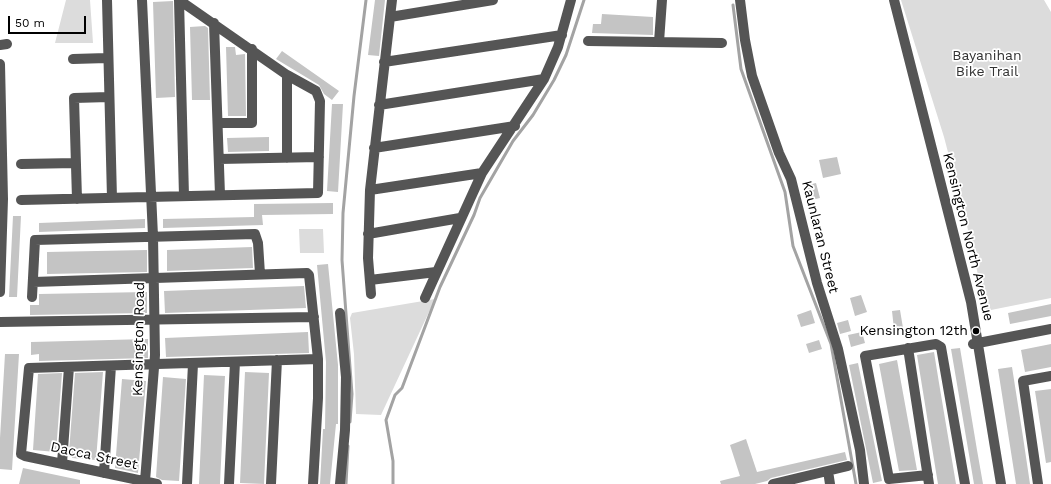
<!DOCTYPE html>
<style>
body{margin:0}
#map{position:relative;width:1051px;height:484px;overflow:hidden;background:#fff;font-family:"Work Sans",sans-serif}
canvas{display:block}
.scale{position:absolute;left:8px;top:16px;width:78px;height:18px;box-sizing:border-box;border:2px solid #000;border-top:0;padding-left:5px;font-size:12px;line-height:14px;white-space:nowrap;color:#000;-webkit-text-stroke:3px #fff;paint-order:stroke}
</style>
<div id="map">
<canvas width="1051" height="484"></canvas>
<div class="scale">50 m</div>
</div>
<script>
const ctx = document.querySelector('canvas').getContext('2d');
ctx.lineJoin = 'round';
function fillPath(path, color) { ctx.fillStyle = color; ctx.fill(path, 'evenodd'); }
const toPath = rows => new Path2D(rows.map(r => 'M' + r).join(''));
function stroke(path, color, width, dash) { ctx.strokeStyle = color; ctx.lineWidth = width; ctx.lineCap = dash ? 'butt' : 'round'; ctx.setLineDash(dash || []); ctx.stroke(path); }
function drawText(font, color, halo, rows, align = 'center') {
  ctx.font = font + ' "Work Sans",sans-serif'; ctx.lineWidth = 3.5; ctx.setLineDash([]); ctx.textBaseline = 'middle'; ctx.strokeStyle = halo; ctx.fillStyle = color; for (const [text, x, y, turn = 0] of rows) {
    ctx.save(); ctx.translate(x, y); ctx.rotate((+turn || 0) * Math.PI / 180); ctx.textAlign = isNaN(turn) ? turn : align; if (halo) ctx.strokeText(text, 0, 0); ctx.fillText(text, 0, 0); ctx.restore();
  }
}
fillPath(toPath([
 [66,0,90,0,93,43,55,43],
 [901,0,1044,0,1051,12,1051,298,986,311,966,221,944,137],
 [299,229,323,229,324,253,300,253],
 [435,299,381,415,356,414,354,354,350,318,352,313]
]), '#dcdcdc');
stroke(toPath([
 [733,5,741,69,785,192,793,246,831,344,856,484],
 [350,422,352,394,342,260,343,213,354,96,366,0],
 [346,484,348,446],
 [393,484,393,461,386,420,395,395,402,388,440,287,474,215,480,198,513,141,533,115,554,80,566,55,584,0]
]), '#a3a3a3', 3);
fillPath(toPath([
 [375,0,385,0,379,56,368,55],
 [173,1,175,97,156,98,153,2],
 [602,14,653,17,653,35,592,33,593,24,601,24],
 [205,26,208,28,210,100,192,100,190,27],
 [226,47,235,47,236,55,245,54,246,116,228,116],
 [282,51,339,91,332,100,324,94,319,85,276,59],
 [332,104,343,104,338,192,327,191],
 [269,137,269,151,228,152,227,138],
 [837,157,841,174,823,178,819,160],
 [816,183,820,198,811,200,807,185],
 [333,203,333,214,262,215,263,225,163,228,163,219,254,217,254,204],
 [13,216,21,216,17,297,9,297],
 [145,219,145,228,39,232,39,223],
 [252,247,253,268,167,271,167,250],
 [147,250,147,272,47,274,47,252],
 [328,264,338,365,338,424,336,424,330,484,320,484,323,429,325,429,326,362,317,265],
 [304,286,306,308,165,313,164,291],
 [147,292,147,313,30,315,30,305,39,305,39,294],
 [861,295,867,312,855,316,850,298],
 [1051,304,1051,316,1010,324,1008,313],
 [811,310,815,323,801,327,797,315],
 [900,310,903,328,894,329,892,311],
 [848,320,851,331,840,334,837,323],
 [308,332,309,353,166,357,165,338],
 [862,332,865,343,851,347,848,335],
 [148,339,148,358,39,361,39,354,31,355,31,342],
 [819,340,822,349,809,353,806,344],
 [1051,344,1051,367,1025,372,1021,350],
 [960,348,977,450,983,484,974,484,951,349],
 [934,352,939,383,956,484,938,484,936,472,917,355],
 [5,354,19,354,12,470,0,469,0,438],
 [897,360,917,470,899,471,879,364],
 [858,363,882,481,873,483,849,365],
 [1012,367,1023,437,1030,484,1016,484,998,369],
 [103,372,96,460,72,458,72,453,69,452,75,373],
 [245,372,269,373,264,484,240,483],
 [62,373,56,452,33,450,38,374],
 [204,375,225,376,220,484,199,484],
 [163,377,186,379,179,481,162,480,156,477],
 [122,379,146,381,138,473,115,468],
 [1051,389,1051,462,1046,463,1035,391],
 [746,439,757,472,845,452,847,460,771,478,767,481,755,484,721,484,720,481,740,476,730,445],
 [23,468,80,480,80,484,19,484]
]), '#c4c4c4');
stroke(toPath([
 [107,0,112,198],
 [142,0,153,236,155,355,145,481],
 [179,0,184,196],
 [740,0,745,40,752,76,779,153,791,179,817,283,838,349,860,450,864,484],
 [894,0,971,302,1001,484],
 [390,17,493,0],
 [214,23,220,195],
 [588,41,722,43],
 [659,42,662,0],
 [0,45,7,44],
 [73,59,107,58],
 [384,62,562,35],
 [0,64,3,199,0,292],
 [379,105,544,79],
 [218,123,252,123,252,49],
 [374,148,515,126],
 [287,158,287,75],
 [219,159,319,157],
 [21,164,76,163],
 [370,190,482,173],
 [77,199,74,98,109,97],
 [21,200,318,193,320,101,316,91,287,75,179,0],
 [368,234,460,218],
 [370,280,436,272],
 [33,282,307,273,309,275,318,359,318,398,313,484],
 [371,294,368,258,370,190,392,0],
 [32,297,35,240,255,234,258,243,260,274],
 [425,298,482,173,544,79,558,47,571,0],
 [0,322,314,317],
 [973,344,1051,329],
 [908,348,929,484],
 [62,463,69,367],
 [828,471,830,484],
 [104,473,111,366],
 [928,475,889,479,865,356,936,344,941,347,965,484],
 [157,484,25,456,21,454,29,368,318,359],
 [187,484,193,364],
 [229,484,235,362],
 [271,484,277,360],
 [340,484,345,430,346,377,340,313],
 [773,484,848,466],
 [1038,484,1023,381,1051,376]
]), '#555', 10);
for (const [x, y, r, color] of [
 [976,331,4,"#000"]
]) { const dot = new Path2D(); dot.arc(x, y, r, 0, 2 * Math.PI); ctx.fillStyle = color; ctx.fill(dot); stroke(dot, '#fff', 1.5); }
drawText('14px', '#333', '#fff', [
 ["Bayanihan",987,56],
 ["Bike Trail",987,72]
]);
drawText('14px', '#000', '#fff', [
 ["Kaunlaran Street",820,237,76],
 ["Kensington North Avenue",968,237,76],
 ["Kensington Road",139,339,-89],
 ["Dacca Street",94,456,12]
]);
drawText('14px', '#000', '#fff', [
 ["Kensington 12th",968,331]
], 'right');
</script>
